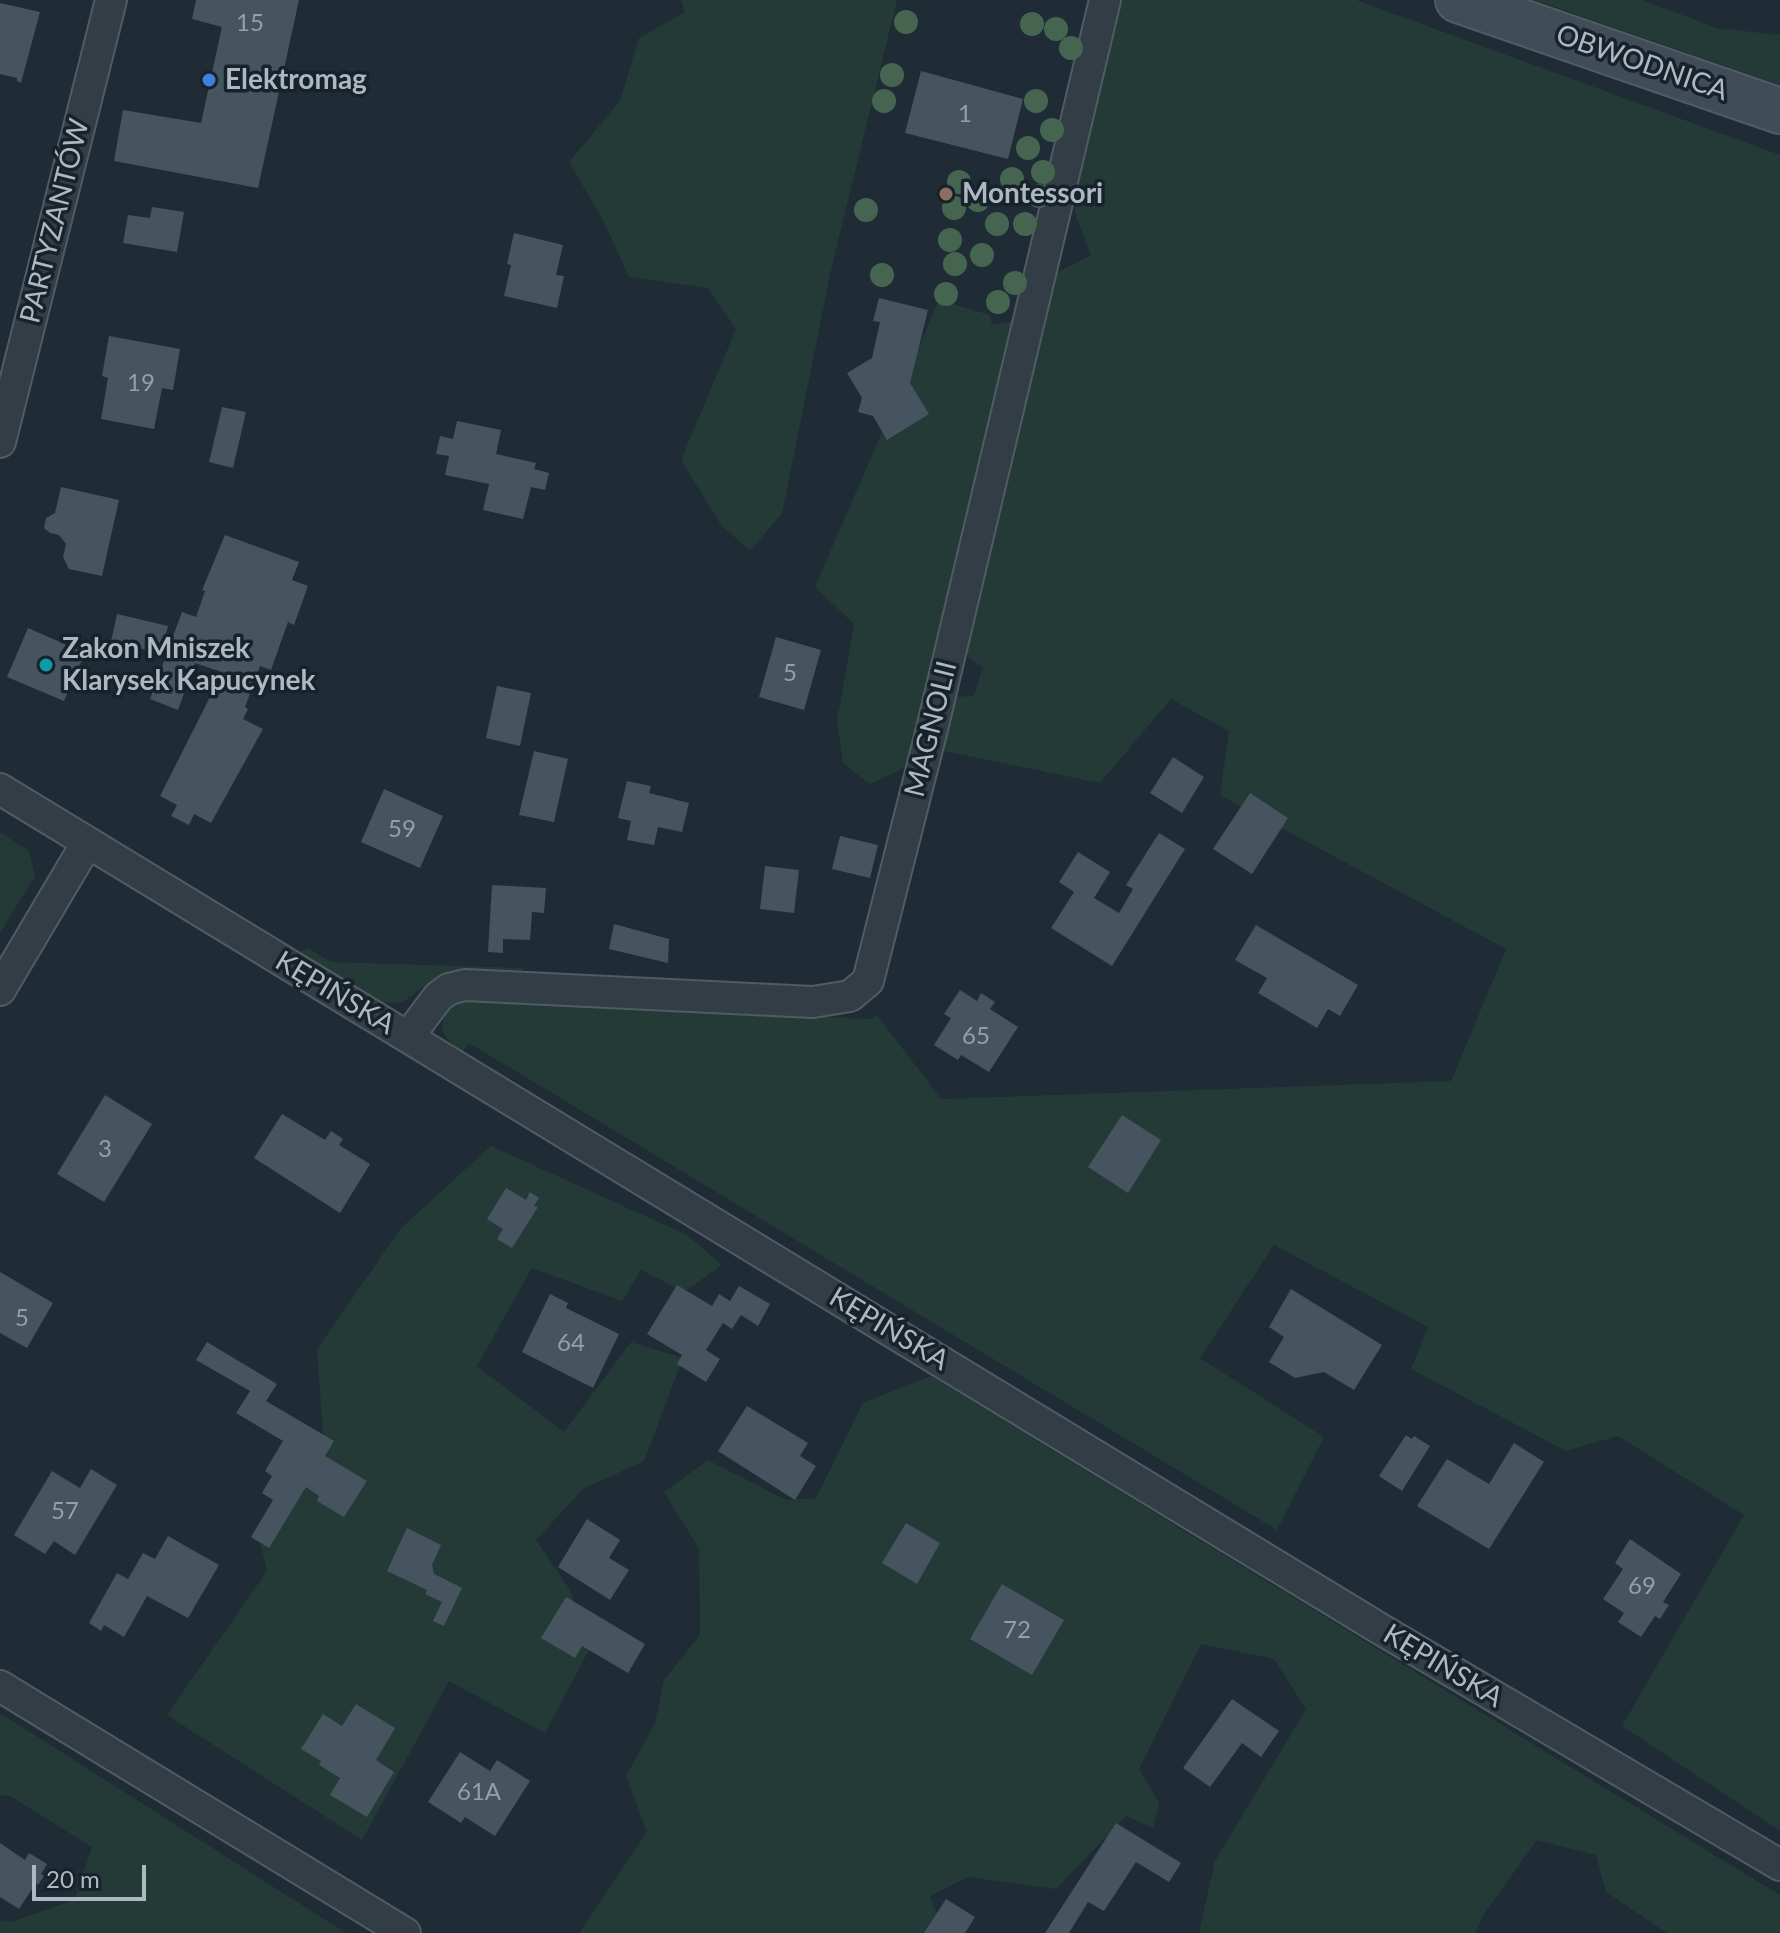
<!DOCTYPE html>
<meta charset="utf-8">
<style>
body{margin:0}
#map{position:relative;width:1780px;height:1933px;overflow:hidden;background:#1f2c35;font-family:Lato,sans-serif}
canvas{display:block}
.scale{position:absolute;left:32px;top:1865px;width:114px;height:36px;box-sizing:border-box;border:4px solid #acb9c3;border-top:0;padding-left:10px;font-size:24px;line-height:28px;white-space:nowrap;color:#acb9c3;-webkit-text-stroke:6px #18222a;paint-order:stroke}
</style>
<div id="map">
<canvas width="1780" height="1933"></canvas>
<div class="scale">20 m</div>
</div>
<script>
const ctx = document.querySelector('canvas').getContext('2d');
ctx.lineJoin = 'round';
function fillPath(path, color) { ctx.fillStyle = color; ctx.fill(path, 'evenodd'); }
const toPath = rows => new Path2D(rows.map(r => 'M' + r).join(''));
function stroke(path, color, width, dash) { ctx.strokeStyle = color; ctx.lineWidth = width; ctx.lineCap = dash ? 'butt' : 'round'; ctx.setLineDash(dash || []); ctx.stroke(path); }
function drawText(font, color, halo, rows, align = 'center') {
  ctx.font = font + ' Lato,sans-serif'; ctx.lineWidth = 7; ctx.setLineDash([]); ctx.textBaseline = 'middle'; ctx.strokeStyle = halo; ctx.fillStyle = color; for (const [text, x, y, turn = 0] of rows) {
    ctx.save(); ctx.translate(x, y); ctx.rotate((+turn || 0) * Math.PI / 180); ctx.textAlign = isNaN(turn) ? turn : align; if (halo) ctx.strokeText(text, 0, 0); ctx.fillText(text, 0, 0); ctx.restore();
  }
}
fillPath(toPath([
 [681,0,897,0,832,266,782,513,750,551,721,525,681,460,736,329,708,288,629,277,603,220,569,162,620,101,639,38,685,12],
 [1121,0,1356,0,1780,155,1780,1831,1622,1726,1744,1515,1618,1436,1566,1451,1411,1369,1428,1327,1274,1245,1200,1358,1324,1437,1277,1530,469,1043,461,1053,445,1036,442,1028,445,1011,459,998,488,996,487,1002,870,1019,877,1015,941,1099,1451,1081,1506,949,1220,795,1229,731,1171,699,1100,783,939,750,952,697,974,696,983,667,962,653,1054,274,1091,255,1076,217,1073,191],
 [1535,0,1642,0,1717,28,1780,35,1780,85],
 [939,300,990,315,992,325,1014,321,908,766,870,784,843,763,837,721,854,624,815,587],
 [0,832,29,851,35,876,0,933],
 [308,948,331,962,523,968,520,976,441,979,425,986,403,1002,384,1003,298,953],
 [491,1146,687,1235,722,1265,684,1292,641,1270,622,1301,532,1268,477,1366,564,1432,631,1342,683,1358,644,1461,583,1489,536,1540,570,1590,590,1648,545,1733,449,1681,362,1840,167,1715,267,1571,259,1537,323,1433,317,1349,401,1228],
 [931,1376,1780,1895,1780,1933,1667,1933,1606,1892,1596,1855,1537,1840,1484,1914,1475,1933,1199,1933,1215,1861,1306,1709,1274,1659,1201,1644,1139,1769,1159,1803,1153,1828,1126,1816,1056,1889,968,1877,930,1896,945,1933,579,1933,647,1832,626,1776,655,1723,664,1680,700,1635,699,1549,664,1492,708,1460,786,1500,816,1498,863,1403],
 [0,1713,346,1933,0,1933,0,1920,11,1922,74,1900,92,1847,10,1796,0,1795]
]), '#243a37');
fillPath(toPath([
 [196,0,299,0,258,188,114,161,123,110,201,123,222,27,192,19],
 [0,3,40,12,21,83,17,81,17,78,0,74],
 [921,71,1023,99,1008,159,905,133],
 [152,207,184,212,177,252,123,243,128,215,150,218],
 [514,233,563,245,556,275,564,276,557,308,504,296,511,265,507,264],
 [879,298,928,310,910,383,929,414,887,440,873,416,858,412,862,398,847,373,872,358,880,322,873,321],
 [109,336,180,349,173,390,162,388,154,429,101,419,108,378,102,376],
 [222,407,246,412,233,468,209,462],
 [457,421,501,430,496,454,536,463,534,469,549,473,545,490,531,487,523,519,483,510,489,484,445,475,449,456,436,454,440,436,453,439],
 [61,487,119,500,102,576,69,569,63,557,66,544,59,535,50,533,44,528,46,518,55,513],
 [225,535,299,562,292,580,308,586,294,625,288,622,271,670,260,666,245,707,248,709,243,719,263,729,211,823,194,814,189,825,171,816,177,805,160,796,208,701,219,671,195,663,178,710,150,699,182,612,196,617,205,591,202,590],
 [117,614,168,626,161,653,111,642],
 [28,628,85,653,64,701,7,677],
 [776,637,821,650,804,710,759,697],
 [497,686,531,693,520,746,486,738],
 [534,751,568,759,554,822,519,815],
 [1173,757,1204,777,1182,813,1150,793],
 [627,781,651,786,649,793,689,803,682,832,658,827,654,845,627,840,631,821,618,818],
 [384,789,443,816,420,868,361,842],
 [1250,793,1288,818,1252,874,1213,849],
 [1159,833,1185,849,1112,966,1051,928,1074,892,1059,882,1078,852,1110,872,1094,898,1119,913,1133,889,1126,885],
 [840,836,878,845,870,878,832,869],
 [765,866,799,870,794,913,760,909],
 [492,885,546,888,544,913,532,912,530,940,503,939,503,953,488,952],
 [614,924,669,939,668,963,609,949],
 [1256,925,1358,985,1340,1016,1328,1009,1317,1028,1258,993,1267,978,1235,960],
 [960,990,977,1001,981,993,995,1002,990,1009,1018,1027,989,1072,961,1055,958,1060,934,1045,951,1018,944,1014],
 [105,1095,152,1124,104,1202,57,1174],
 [282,1114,325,1140,331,1131,343,1139,339,1145,370,1164,340,1213,254,1158],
 [1122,1115,1161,1140,1128,1193,1088,1167],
 [506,1188,526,1200,530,1192,539,1198,534,1206,538,1207,512,1248,497,1239,503,1229,487,1219],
 [0,1272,53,1303,27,1348,0,1333],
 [677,1285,712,1306,719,1294,730,1301,739,1286,770,1304,758,1326,741,1315,732,1329,723,1323,706,1350,720,1359,706,1382,677,1364,682,1355,647,1334],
 [1291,1289,1382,1345,1354,1390,1324,1372,1295,1378,1269,1362,1284,1337,1269,1327],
 [550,1294,568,1303,566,1308,619,1334,593,1388,522,1352],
 [207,1342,277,1384,266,1401,334,1441,325,1456,367,1481,344,1517,317,1501,319,1496,306,1487,269,1548,251,1537,273,1500,262,1493,272,1476,265,1471,283,1441,236,1413,250,1391,196,1360],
 [747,1406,808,1443,800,1456,816,1466,795,1500,718,1451],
 [1406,1435,1412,1439,1414,1436,1430,1446,1402,1491,1379,1476],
 [1514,1443,1544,1462,1489,1549,1417,1506,1447,1459,1489,1484],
 [91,1469,117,1485,75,1555,54,1541,45,1554,14,1535,52,1471,80,1488],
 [587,1519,620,1540,609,1558,629,1570,610,1600,558,1567],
 [906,1523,940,1543,917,1584,882,1563],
 [407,1528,441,1545,432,1565,434,1574,462,1588,444,1626,433,1621,442,1602,425,1594,427,1590,387,1571],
 [168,1536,219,1565,188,1618,147,1596,124,1637,104,1625,101,1631,89,1623,117,1573,128,1579,143,1553,155,1559],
 [1630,1539,1681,1574,1663,1602,1669,1605,1660,1619,1655,1616,1641,1637,1618,1622,1624,1613,1603,1599,1623,1569,1615,1563],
 [1002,1584,1064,1620,1032,1675,970,1639],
 [566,1597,645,1644,628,1673,582,1646,575,1658,541,1638],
 [1232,1699,1279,1731,1261,1757,1242,1743,1210,1787,1183,1768],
 [356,1704,395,1728,376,1760,394,1772,367,1817,330,1795,340,1778,319,1765,321,1761,301,1749,323,1714,342,1726],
 [460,1752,490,1771,497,1760,530,1781,495,1836,465,1817,461,1823,428,1802],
 [1116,1823,1181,1863,1169,1882,1136,1862,1104,1911,1088,1902,1069,1933,1045,1933],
 [0,1843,25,1860,29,1853,47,1864,41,1874,44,1876,38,1885,36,1883,19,1909,0,1897],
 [946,1899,975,1917,965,1933,924,1933]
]), '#45545f');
const minor = toPath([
 [0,442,111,0],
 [0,789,1382,1630,1780,1865],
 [0,990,87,843],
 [408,1037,438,997,449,989,465,985,813,1002,850,996,868,981,932,729,1105,0],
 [0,1686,405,1933]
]);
const secondary = toPath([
 [1458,0,1780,111]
]);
stroke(minor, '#505b64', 34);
stroke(secondary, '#505b64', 48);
stroke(minor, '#323d46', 30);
stroke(secondary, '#404d59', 44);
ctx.fillStyle = '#466551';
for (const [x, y] of [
 [906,22],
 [1032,24],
 [1056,29],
 [1071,48],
 [892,75],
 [884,101],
 [1036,101],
 [1052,130],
 [1028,148],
 [1043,172],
 [1012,179],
 [959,182],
 [1039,196],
 [978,200],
 [954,208],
 [866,210],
 [997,224],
 [1025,224],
 [950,240],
 [982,255],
 [955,264],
 [882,275],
 [1015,283],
 [946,294],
 [998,302]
]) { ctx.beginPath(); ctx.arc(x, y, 12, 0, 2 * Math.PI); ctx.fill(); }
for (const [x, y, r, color] of [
 [209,80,8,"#3f7fe0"],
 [946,194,8,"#8d6e63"],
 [46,665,8,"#0f9aa8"]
]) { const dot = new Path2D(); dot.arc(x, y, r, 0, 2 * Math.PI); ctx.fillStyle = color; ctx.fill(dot); stroke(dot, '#18222a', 3); }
drawText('24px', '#92a0aa', null, [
 ["15",250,23],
 ["1",965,114],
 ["19",141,383],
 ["5",790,673],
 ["59",402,829],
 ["65",976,1036],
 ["3",105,1149],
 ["5",22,1318],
 ["64",571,1343],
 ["57",65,1511],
 ["69",1642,1586],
 ["72",1017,1630],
 ["61A",479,1792]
]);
drawText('28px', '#acb9c3', '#18222a', [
 ["OBWODNICA",1642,63,19],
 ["PARTYZANTÓW",55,221,-76],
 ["MAGNOLII",931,729,-76],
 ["KĘPIŃSKA",335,993,31],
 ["KĘPIŃSKA",889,1329,31],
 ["KĘPIŃSKA",1443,1666,31]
]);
drawText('bold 28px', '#acb9c3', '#18222a', [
 ["Elektromag",225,80],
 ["Montessori",962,194],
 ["Zakon Mniszek",62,649],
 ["Klarysek Kapucynek",62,681]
], 'left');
</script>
